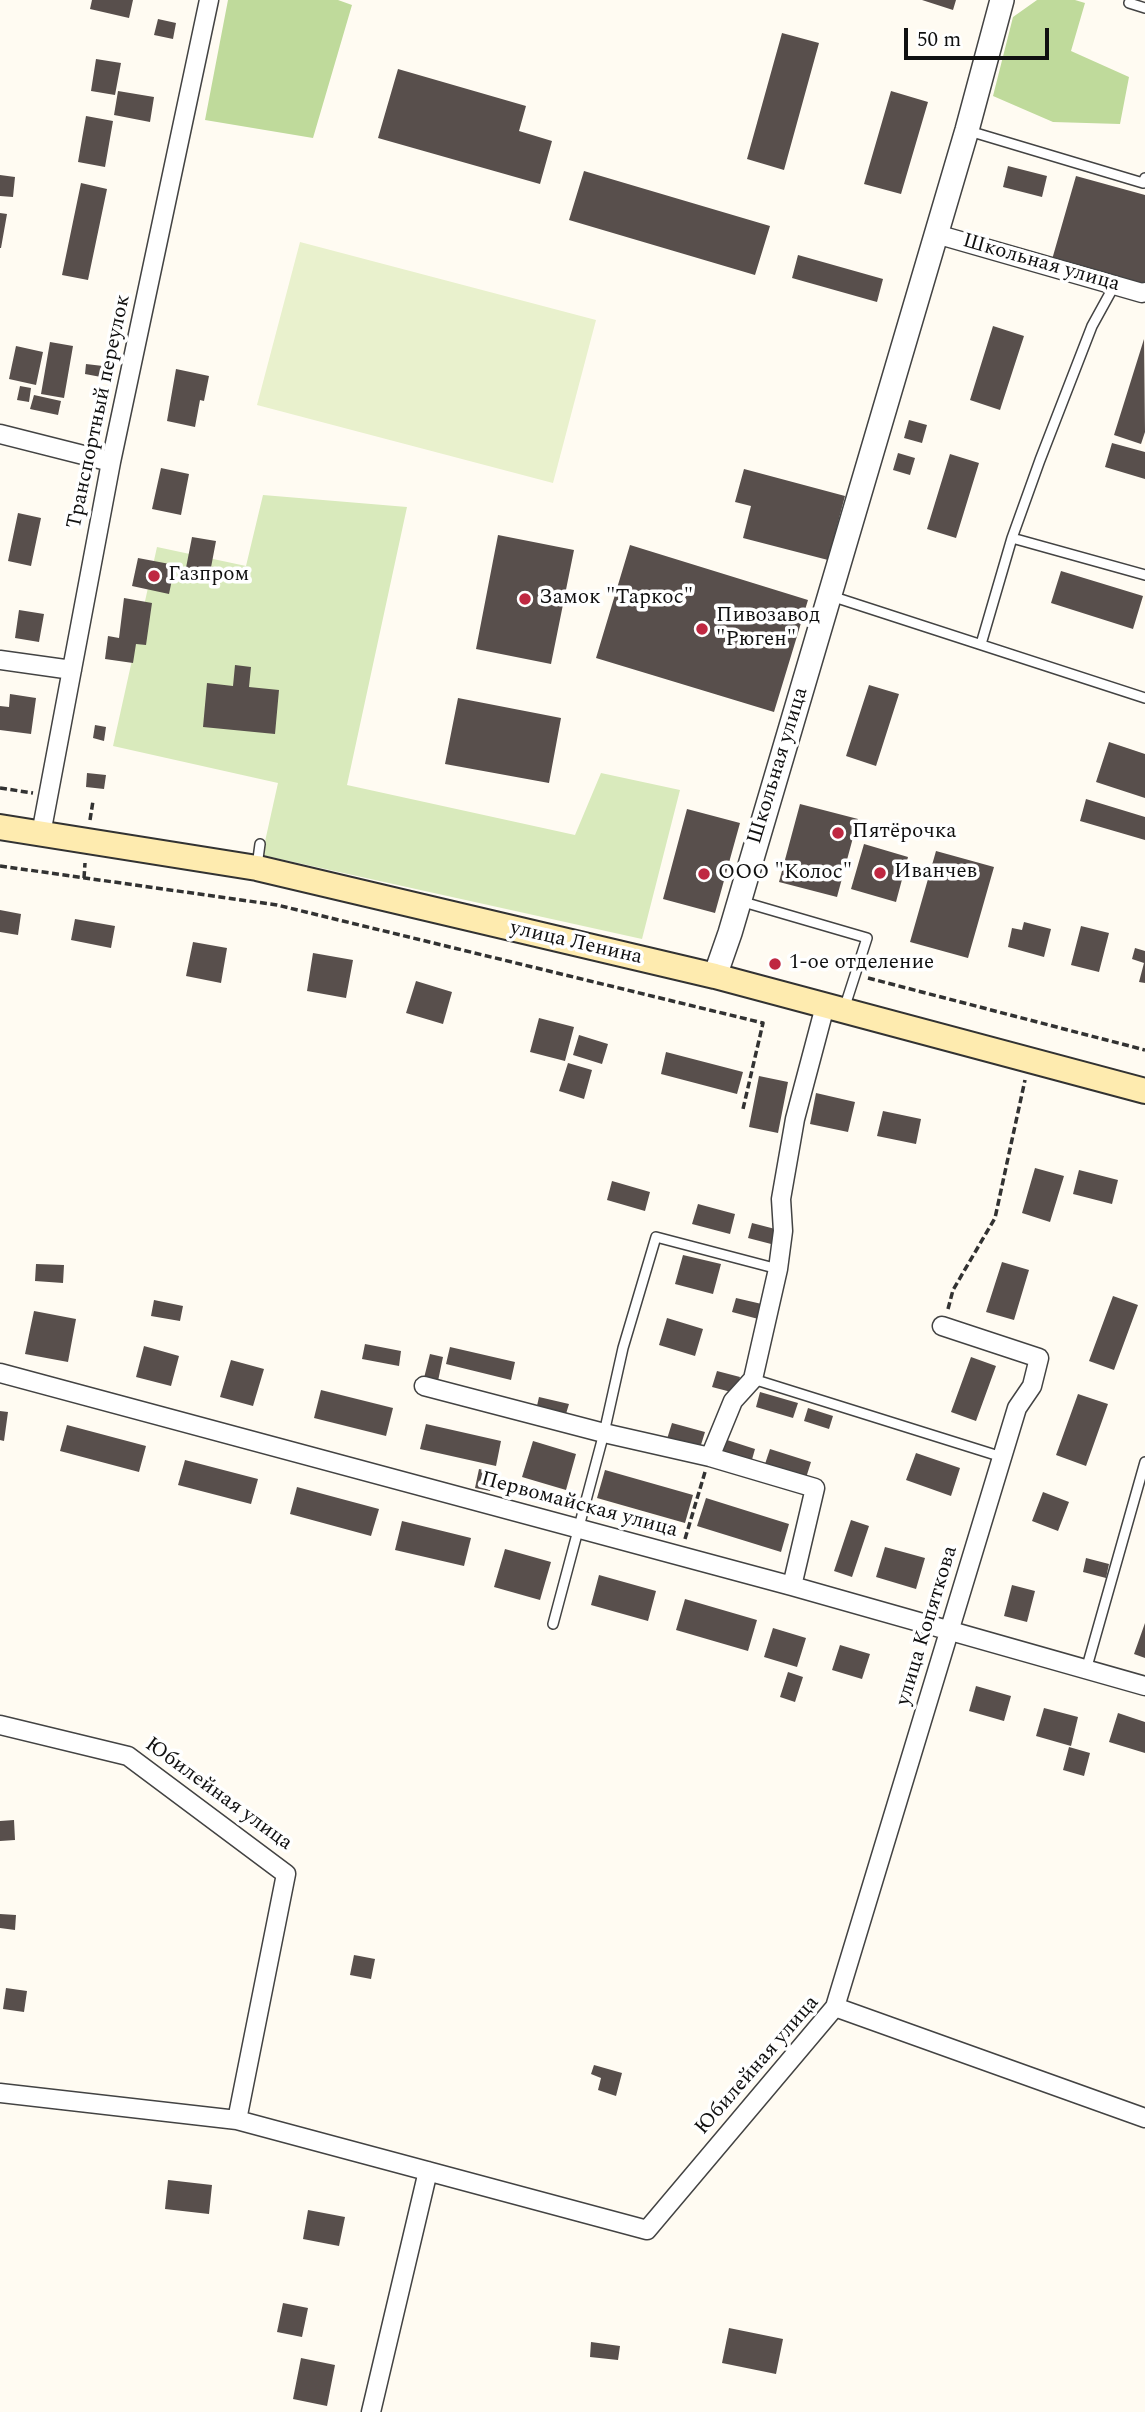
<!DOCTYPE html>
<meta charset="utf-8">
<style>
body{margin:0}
#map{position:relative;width:1145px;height:2412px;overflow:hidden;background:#fffbf2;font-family:Spectral,serif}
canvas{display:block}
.scale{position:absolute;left:904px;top:28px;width:145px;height:32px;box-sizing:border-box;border:4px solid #101010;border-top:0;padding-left:9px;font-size:21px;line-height:24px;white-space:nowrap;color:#101010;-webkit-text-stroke:5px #fff;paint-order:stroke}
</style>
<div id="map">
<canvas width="1145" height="2412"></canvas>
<div class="scale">50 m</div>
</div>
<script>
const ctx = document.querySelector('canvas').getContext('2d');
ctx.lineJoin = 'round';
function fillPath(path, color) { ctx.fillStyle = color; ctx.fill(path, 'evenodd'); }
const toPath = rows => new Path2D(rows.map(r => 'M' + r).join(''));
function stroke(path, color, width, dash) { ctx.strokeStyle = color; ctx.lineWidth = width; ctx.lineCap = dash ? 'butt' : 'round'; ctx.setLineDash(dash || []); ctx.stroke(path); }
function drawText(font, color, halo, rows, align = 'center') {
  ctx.font = font + ' Spectral,serif'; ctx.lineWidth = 7; ctx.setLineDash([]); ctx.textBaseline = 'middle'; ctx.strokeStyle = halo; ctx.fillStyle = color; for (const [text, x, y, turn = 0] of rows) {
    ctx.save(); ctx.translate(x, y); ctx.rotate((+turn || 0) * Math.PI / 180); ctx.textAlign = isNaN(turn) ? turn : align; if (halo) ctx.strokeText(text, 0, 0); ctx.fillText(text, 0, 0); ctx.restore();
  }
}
fillPath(toPath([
 [263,495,407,507,347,785,575,835,601,773,680,790,642,939,262,855,278,783,113,746,157,547,246,566]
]), '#d9eabc');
fillPath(toPath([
 [228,0,338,0,352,5,313,138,205,120],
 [1037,0,1075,0,1085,3,1071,51,1129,77,1120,124,1053,122,993,96,1013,17]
]), '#bfda9b');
fillPath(toPath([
 [300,242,596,320,553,483,257,405]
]), '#e9f1cd');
fillPath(toPath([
 [92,0,133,0,129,18,90,9],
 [922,0,956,0,953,10],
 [158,19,176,23,173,39,154,35],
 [782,33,819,43,784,170,747,159],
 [96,59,121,63,115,95,91,91],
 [398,69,526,106,519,131,552,141,540,184,378,138],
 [118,91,154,97,150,122,114,115],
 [891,91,928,102,901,194,864,184],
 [86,116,113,121,105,167,78,162],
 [1008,166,1047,176,1042,197,1003,187],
 [584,171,770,226,755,275,569,220],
 [0,175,15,177,13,197,0,196],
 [1076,176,1145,195,1145,291,1051,263],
 [81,183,107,189,88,280,62,275],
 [0,213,7,214,1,248,0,248],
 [798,255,883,279,877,302,792,278],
 [993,326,1024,336,1000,410,970,400],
 [1144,339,1145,432,1141,444,1114,435],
 [50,342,73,346,64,398,41,394],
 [16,346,43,352,36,385,9,379],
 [86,364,103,366,101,377,85,374],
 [176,369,209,376,204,401,200,400,195,427,167,421],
 [20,386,31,388,29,402,17,400],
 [34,395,61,401,58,415,30,409],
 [909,420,927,425,922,443,904,438],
 [1112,443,1145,452,1145,479,1105,467],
 [898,453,915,458,910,475,893,470],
 [950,454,979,463,956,538,927,529],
 [161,468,189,474,181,515,152,509],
 [744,469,845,496,828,560,743,538,751,506,735,502],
 [18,513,41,518,31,566,8,561],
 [498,535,574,550,551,664,476,649],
 [192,537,216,541,209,578,185,573],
 [630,545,808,600,774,712,596,658],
 [138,558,175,565,169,594,132,586],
 [1061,571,1143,596,1133,629,1051,603],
 [124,598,152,603,146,645,136,644,133,663,105,659,108,636,119,638],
 [19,610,44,614,39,642,15,638],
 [235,665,251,667,249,687,279,690,275,734,203,727,207,683,233,686],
 [869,685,899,694,876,766,846,756],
 [10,694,36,698,31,734,0,730,0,706,9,707],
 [458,698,561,718,549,783,445,764],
 [95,725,106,727,104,741,93,738],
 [1109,742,1145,754,1145,798,1096,782],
 [87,773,106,775,104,789,86,787],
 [1086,799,1145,817,1145,840,1080,821],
 [800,804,858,819,837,897,779,882],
 [687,809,740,823,715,913,663,899],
 [864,844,908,857,896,902,851,889],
 [936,851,994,867,968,958,910,942],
 [0,910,21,914,18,935,0,932],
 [75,919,115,926,111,948,71,940],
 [1024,922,1051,929,1044,957,1008,947,1012,928,1022,930],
 [1081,926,1109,933,1099,972,1071,965],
 [193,942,227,948,221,983,186,976],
 [1135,948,1145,951,1145,983,1139,982,1144,963,1132,959],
 [313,953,353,960,346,998,307,991],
 [416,981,452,992,443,1024,406,1013],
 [539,1018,574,1027,565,1061,530,1052],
 [579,1035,608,1044,602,1064,573,1055],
 [666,1052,743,1072,737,1094,661,1074],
 [568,1063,592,1070,584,1099,559,1091],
 [759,1076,788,1082,778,1133,749,1127],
 [816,1093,855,1102,848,1132,810,1124],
 [883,1111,921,1119,916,1144,877,1136],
 [1035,1168,1064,1176,1050,1222,1022,1213],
 [1079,1170,1118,1180,1112,1204,1073,1194],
 [612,1181,650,1192,645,1211,607,1200],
 [698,1204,735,1214,730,1234,692,1224],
 [752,1223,779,1230,775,1245,748,1238],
 [683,1255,721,1264,713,1294,675,1284],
 [1002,1262,1029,1270,1014,1320,986,1312],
 [36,1264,64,1265,63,1283,35,1281],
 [1113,1296,1138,1305,1114,1370,1089,1361],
 [736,1298,766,1305,762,1320,732,1312],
 [154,1300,183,1306,180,1321,151,1316],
 [34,1311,76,1319,68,1362,25,1354],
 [667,1318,703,1329,695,1356,659,1345],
 [365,1344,401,1351,399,1366,362,1359],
 [144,1346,179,1356,171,1386,136,1377],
 [450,1347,515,1362,511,1380,446,1364],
 [430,1354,443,1357,438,1381,424,1378],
 [971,1357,996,1366,976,1421,951,1412],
 [231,1360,264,1369,253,1406,220,1397],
 [717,1371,740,1377,735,1393,712,1387],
 [321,1390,393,1408,386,1436,314,1418],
 [760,1392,798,1403,793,1418,756,1407],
 [1078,1394,1108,1404,1086,1466,1056,1455],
 [539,1397,569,1404,565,1417,536,1410],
 [808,1408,833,1416,829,1429,804,1421],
 [0,1411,8,1412,4,1441,0,1440],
 [672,1423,705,1432,700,1448,667,1439],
 [426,1424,501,1441,496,1466,420,1449],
 [67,1425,146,1446,139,1472,60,1451],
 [724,1439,755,1449,751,1463,719,1453],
 [533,1441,576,1454,566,1490,522,1477],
 [770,1449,811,1462,805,1481,764,1467],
 [916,1453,960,1468,951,1496,906,1480],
 [185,1460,258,1479,251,1504,178,1485],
 [479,1469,494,1472,490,1491,475,1488],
 [605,1470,693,1495,685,1523,597,1498],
 [297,1487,379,1509,371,1536,290,1514],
 [1043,1492,1069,1502,1058,1531,1032,1521],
 [706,1498,789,1524,781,1552,697,1526],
 [851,1520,869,1526,852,1577,834,1571],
 [402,1521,471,1538,464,1566,395,1550],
 [885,1547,925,1558,916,1589,876,1577],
 [505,1549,551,1562,540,1600,494,1587],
 [1086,1558,1109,1564,1106,1578,1083,1572],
 [599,1575,656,1591,648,1621,591,1605],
 [1012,1585,1035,1591,1027,1622,1004,1616],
 [685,1599,757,1620,748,1651,676,1630],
 [1145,1623,1145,1658,1134,1654],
 [773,1628,806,1638,797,1667,764,1657],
 [840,1645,870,1654,862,1679,832,1670],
 [788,1672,803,1677,795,1702,780,1697],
 [976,1686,1011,1696,1004,1721,969,1711],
 [1044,1708,1078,1717,1071,1746,1036,1736],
 [1118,1713,1145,1722,1145,1753,1109,1742],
 [1069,1747,1090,1753,1084,1776,1063,1770],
 [14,1820,15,1840,0,1841,0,1821],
 [0,1914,16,1915,15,1930,0,1928],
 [354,1955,375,1959,371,1979,350,1975],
 [6,1988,27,1991,24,2012,3,2009],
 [594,2065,622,2073,616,2096,598,2090,601,2078,591,2074],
 [168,2180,212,2185,209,2214,165,2209],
 [308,2210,345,2217,339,2246,303,2239],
 [283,2303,308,2308,302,2337,277,2332],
 [729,2328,783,2339,776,2374,722,2363],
 [591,2342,620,2346,618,2360,590,2357],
 [301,2358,335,2365,327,2406,293,2399]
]), '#584f4c');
const service = toPath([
 [1129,3,1145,8],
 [969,131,1143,183,1145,178],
 [1012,538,1145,575],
 [831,596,1145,698],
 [981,644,1012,538,1040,460,1092,326,1114,286],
 [257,866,260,844],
 [740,901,867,938,844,1009],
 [753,1379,1002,1457],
 [553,1624,604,1433,623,1348,656,1237,778,1269],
 [1086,1670,1145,1462]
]);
const minor = toPath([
 [936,234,1142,293,1145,292],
 [0,434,111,462],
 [0,660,72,670],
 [41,834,111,462,209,0],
 [0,1373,792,1586,1145,1686],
 [424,1386,604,1433,710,1457,815,1488,792,1586],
 [710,1457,733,1401,753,1379,778,1269,783,1231,781,1199,795,1119,825,1006],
 [0,1725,128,1756,286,1874,237,2120,647,2230,835,2007,1145,2118],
 [835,2007,1017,1408,1032,1386,1039,1358,942,1326],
 [0,2093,237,2120],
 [371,2412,428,2171]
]);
const tertiary = toPath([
 [715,976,730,933,967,130,1002,0]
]);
const secondary = toPath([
 [0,827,257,868,715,976,1145,1091]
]);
stroke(service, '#434343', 12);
stroke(minor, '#434343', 21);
stroke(tertiary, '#434343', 26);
stroke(secondary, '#323232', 28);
stroke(toPath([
 [0,788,33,793],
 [90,820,93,801],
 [0,866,277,905,763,1023,743,1109],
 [84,878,85,863],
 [868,978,1145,1050],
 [948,1309,953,1290,995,1218,1025,1080],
 [685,1539,705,1472]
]), '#323232', 3.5, [7, 3.5]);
stroke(service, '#fff', 9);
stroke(minor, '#fff', 18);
stroke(tertiary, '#fff', 23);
stroke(secondary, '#feebaf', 24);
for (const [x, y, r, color] of [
 [154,576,7,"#bf2841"],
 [525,599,7,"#bf2841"],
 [702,629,7,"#bf2841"],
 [838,833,7,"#bf2841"],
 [880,873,7,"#bf2841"],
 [704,874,7,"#bf2841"],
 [775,964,7,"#bf2841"]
]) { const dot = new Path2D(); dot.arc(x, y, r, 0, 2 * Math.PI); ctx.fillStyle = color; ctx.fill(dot); stroke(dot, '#fff', 2.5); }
drawText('21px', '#101010', '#fff', [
 ["Школьная улица",1041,264,16],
 ["Транспортный переулок",100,412,-78],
 ["Школьная улица",779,766,-73],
 ["улица Ленина",576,944,13],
 ["Первомайская улица",579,1506,15],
 ["улица Копяткова",928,1626,-73],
 ["Юбилейная улица",218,1795,36],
 ["Юбилейная улица",758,2066,-49]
]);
drawText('21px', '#101010', '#fff', [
 ["Газпром",168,576],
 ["Замок \"Таркос\"",539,599],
 ["Пивозавод",716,617],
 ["\"Рюген\"",716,641],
 ["Пятёрочка",852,833],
 ["Иванчев",894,873],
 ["ООО \"Колос\"",718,874],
 ["1-ое отделение",789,964]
], 'left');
</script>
